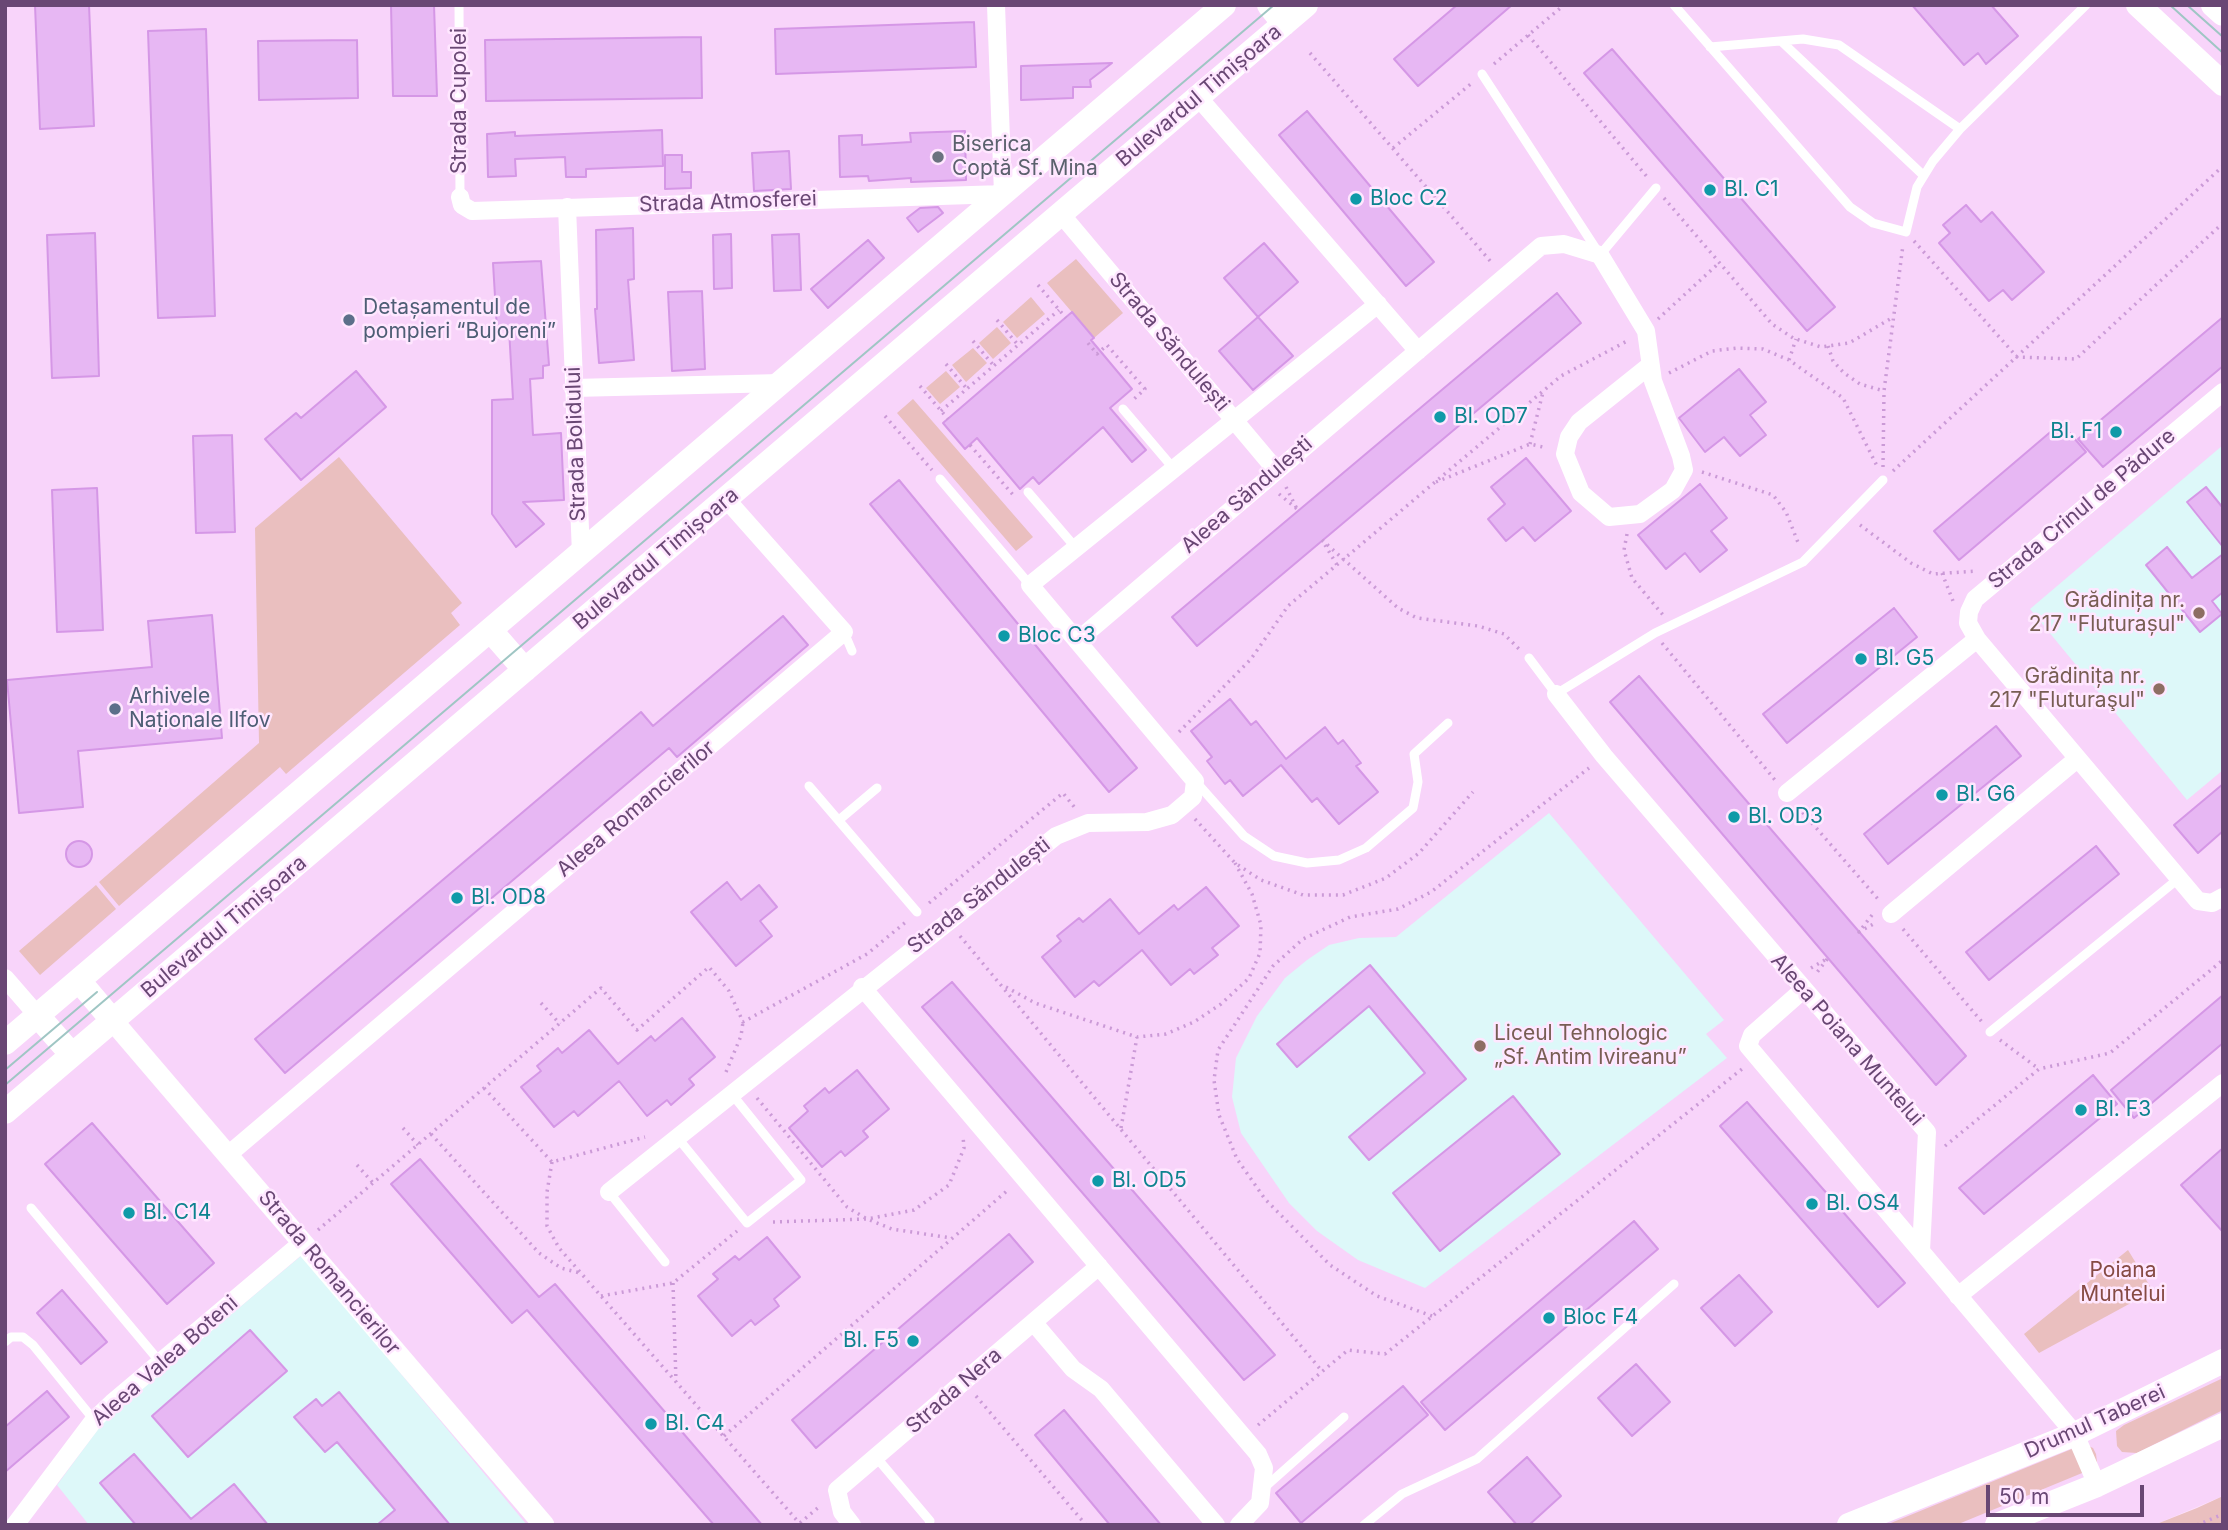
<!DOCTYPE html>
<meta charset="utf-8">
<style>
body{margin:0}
#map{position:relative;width:2228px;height:1530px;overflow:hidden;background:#fde0fc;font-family:Inter,sans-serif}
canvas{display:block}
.frame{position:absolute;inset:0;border:7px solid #694774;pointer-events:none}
.scale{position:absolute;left:1986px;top:1485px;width:158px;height:32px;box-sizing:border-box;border:4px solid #694774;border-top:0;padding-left:9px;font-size:21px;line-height:24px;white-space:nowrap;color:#694774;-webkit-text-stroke:5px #ffe7ff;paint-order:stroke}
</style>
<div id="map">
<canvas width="2228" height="1530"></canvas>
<div class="frame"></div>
<div class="scale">50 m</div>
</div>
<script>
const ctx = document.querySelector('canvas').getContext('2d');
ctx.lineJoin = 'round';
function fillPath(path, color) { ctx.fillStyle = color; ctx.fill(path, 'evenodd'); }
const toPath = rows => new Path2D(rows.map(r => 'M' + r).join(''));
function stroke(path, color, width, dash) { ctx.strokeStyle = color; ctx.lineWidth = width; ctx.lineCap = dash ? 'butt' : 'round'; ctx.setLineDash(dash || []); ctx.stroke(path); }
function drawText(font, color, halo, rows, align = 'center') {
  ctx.font = font + ' Inter,sans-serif'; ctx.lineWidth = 5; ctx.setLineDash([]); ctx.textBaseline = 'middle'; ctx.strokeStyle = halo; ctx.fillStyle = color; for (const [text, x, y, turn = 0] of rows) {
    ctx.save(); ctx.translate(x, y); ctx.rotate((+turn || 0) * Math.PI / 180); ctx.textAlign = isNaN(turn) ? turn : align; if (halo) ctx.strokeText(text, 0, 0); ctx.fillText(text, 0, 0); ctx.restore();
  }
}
fillPath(toPath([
 [5,5,2223,5,2223,1496,2154,1525,5,1525]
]), '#f8d4fa');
fillPath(toPath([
 [2223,445,2223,770,2187,800,2030,609],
 [1549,813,1724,1020,1706,1034,1727,1058,1425,1288,1358,1260,1317,1231,1289,1203,1241,1133,1232,1097,1236,1058,1257,1016,1285,978,1307,960,1329,945,1359,938,1396,937],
 [302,1255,527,1525,89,1525,57,1485,104,1421]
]), '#ddf8f9');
fillPath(toPath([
 [1076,259,1123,313,1094,338,1047,283],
 [1031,297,1045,314,1017,338,1003,322],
 [997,327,1011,343,993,359,979,343],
 [973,348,987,363,966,382,952,365],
 [946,371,960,387,940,404,926,388],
 [913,399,1033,537,1016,551,897,413],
 [339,457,462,603,451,613,460,625,286,774,280,767,119,906,99,882,259,743,255,528],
 [96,885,116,909,40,975,19,951],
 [2128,1250,2153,1291,2039,1353,2024,1334],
 [2223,1378,2223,1410,2137,1453,2122,1452,2117,1446,2116,1431,2124,1425],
 [2084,1444,2093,1448,2096,1454,2097,1462,2087,1471,1956,1525,1886,1525],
 [2223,1496,2223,1525,2154,1525,2197,1508]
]), '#eabfbf');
const building = toPath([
 [35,5,89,5,94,126,40,129,35,5],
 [391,5,434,5,437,96,393,96,391,5],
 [1457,5,1512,5,1418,86,1394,59,1457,5],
 [1912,5,1991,5,2018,36,1986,64,1978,53,1964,65,1912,5],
 [974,22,976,67,776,74,775,29,974,22],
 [206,29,215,316,158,318,148,31,206,29],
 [701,37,702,98,486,101,485,40,701,37],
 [357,40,358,98,259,100,258,41,357,40],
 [1612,49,1835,307,1807,331,1584,73,1612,49],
 [1112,63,1090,80,1091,87,1073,87,1073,98,1021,100,1021,66,1112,63],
 [1307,111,1434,262,1406,286,1279,135,1307,111],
 [662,130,663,166,586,169,586,177,566,177,565,157,515,159,516,176,488,177,487,134,515,132,515,136,662,130],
 [965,131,966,180,911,182,911,178,869,181,868,176,840,177,839,136,862,135,862,145,911,142,910,133,965,131],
 [789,151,791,189,754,191,752,153,789,151],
 [665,155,682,155,682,172,691,172,691,188,665,189,665,155],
 [1966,205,1981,222,1992,212,2044,272,2012,300,2003,290,1989,301,1939,243,1950,233,1943,225,1966,205],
 [938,207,943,213,918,232,907,218,920,208,938,207],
 [633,228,634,279,628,280,634,360,599,363,595,309,597,309,596,230,633,228],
 [95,233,99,376,52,378,47,235,95,233],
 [731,234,732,288,714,289,713,235,731,234],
 [799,234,801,290,774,291,772,235,799,234],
 [868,240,884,258,828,308,811,289,868,240],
 [1264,243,1298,282,1258,317,1224,278,1264,243],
 [541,261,549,365,543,366,543,378,530,379,533,435,561,433,564,500,523,502,544,524,516,547,492,514,492,400,513,399,509,329,497,330,493,263,541,261],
 [702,291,705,369,672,371,668,292,702,291],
 [1557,293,1581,323,1197,646,1172,617,1557,293],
 [1072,312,1094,338,1091,340,1132,389,1110,408,1146,450,1132,462,1103,427,1039,484,1033,477,1020,489,977,438,965,449,943,423,1072,312],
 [1258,317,1293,356,1253,390,1219,351,1258,317],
 [2223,317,2223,366,2103,467,2078,439,2223,317],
 [1739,369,1766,402,1750,415,1766,435,1740,456,1724,437,1705,452,1679,418,1739,369],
 [356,371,386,407,301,480,265,439,296,413,301,418,356,371],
 [2061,423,2086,452,1959,560,1934,531,2061,423],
 [232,435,235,532,196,533,193,436,232,435],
 [1526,458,1571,511,1535,541,1523,527,1506,541,1488,519,1505,504,1491,487,1526,458],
 [899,480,1137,768,1109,792,870,504,899,480],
 [1700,484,1727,518,1711,531,1727,550,1700,572,1685,553,1666,569,1638,535,1700,484],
 [2206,487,2223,508,2223,547,2187,502,2206,487],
 [97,488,103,630,57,632,52,490,97,488],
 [2167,547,2192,578,2223,554,2223,592,2212,601,2222,614,2200,632,2146,565,2167,547],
 [1894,608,1917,637,1787,743,1763,714,1894,608],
 [212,615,222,738,78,751,83,807,19,813,7,680,152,667,148,621,212,615],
 [783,616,808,645,677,757,669,748,285,1073,255,1039,641,712,653,726,783,616],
 [1639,676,1966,1056,1936,1085,1610,702,1639,676],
 [1230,699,1251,725,1256,721,1286,759,1325,727,1338,744,1343,740,1361,763,1356,766,1378,792,1339,824,1317,798,1312,802,1281,765,1243,796,1230,780,1225,784,1207,761,1212,757,1191,731,1230,699],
 [1996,726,2021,756,1888,864,1864,834,1996,726],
 [2223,784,2223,831,2198,853,2174,825,2223,784],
 '66 854a13 13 0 1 1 26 0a13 13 0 1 1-26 0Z',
 [2096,846,2119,874,1989,980,1966,952,2096,846],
 [727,882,741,900,759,885,777,907,760,921,772,936,736,966,691,912,727,882],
 [1206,887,1239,926,1212,948,1218,955,1194,974,1190,969,1171,985,1142,950,1099,986,1094,981,1075,997,1042,957,1061,941,1057,936,1079,918,1083,922,1110,899,1139,934,1174,905,1178,910,1206,887],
 [1370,965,1466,1079,1369,1160,1349,1137,1425,1073,1369,1006,1297,1067,1277,1044,1370,965],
 [952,982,1275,1355,1244,1380,922,1007,952,982],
 [2223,995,2223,1043,2134,1118,2111,1090,2223,995],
 [682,1018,715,1057,689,1079,694,1085,671,1105,667,1100,647,1116,619,1081,578,1116,574,1111,554,1127,521,1087,541,1071,537,1066,558,1048,562,1053,589,1030,618,1064,651,1036,655,1041,682,1018],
 [857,1070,889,1109,863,1131,868,1137,845,1156,841,1151,822,1167,789,1128,808,1111,804,1106,825,1088,829,1093,857,1070],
 [2093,1075,2117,1104,1984,1214,1959,1188,2093,1075],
 [1513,1096,1560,1154,1440,1251,1393,1193,1513,1096],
 [1747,1102,1905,1283,1878,1307,1720,1126,1747,1102],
 [92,1123,214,1263,167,1304,45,1164,92,1123],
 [2223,1148,2223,1232,2181,1185,2223,1148],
 [420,1159,539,1297,555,1284,762,1525,714,1525,527,1310,512,1323,391,1184,420,1159],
 [1634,1221,1658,1249,1445,1430,1421,1402,1634,1221],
 [1009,1234,1033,1262,816,1448,792,1420,1009,1234],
 [767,1237,800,1277,774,1299,779,1306,755,1325,751,1320,732,1336,698,1296,718,1279,713,1274,735,1256,739,1260,767,1237],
 [1739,1275,1772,1312,1735,1346,1701,1308,1739,1275],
 [62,1290,107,1342,81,1364,37,1313,62,1290],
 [250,1330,287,1371,188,1457,152,1416,250,1330],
 [1636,1364,1670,1402,1632,1436,1598,1398,1636,1364],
 [1403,1386,1428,1415,1301,1523,1276,1493,1403,1386],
 [47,1391,69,1417,5,1472,5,1427,47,1391],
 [339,1392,450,1525,377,1525,395,1510,337,1442,325,1452,294,1417,316,1399,322,1406,339,1392],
 [1064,1410,1161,1525,1110,1525,1035,1435,1064,1410],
 [134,1454,191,1519,234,1484,268,1525,136,1525,100,1483,134,1454],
 [1527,1457,1561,1496,1529,1525,1517,1525,1488,1492,1527,1457]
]);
fillPath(building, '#e7b7f3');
stroke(building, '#d597e6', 2);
stroke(toPath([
 [1528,35,1648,178],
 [1310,53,1492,263],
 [1494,64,1564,5],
 [1393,148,1472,83],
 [1664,198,1772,324,1793,338,1821,347,1849,343,1892,318],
 [1914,241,2017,357,2076,359,2223,223],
 [1038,285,1066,318],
 [1658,319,1719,263],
 [997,320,1018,345],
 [973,341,994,366],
 [1088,343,1097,354,1107,345,1145,389,1134,399],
 [1828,346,1833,361,1844,373,1860,384,1884,391],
 [1789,360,1796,339],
 [946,364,967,389],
 [1669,373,1712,351,1737,348,1763,349,1789,360,1843,398,1878,468],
 [920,386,948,419],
 [941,411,1059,310],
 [885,416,932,470],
 [1530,444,1543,392],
 [970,445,1014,496],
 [1883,467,1884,391,1903,245],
 [1893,471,2223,166],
 [1702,472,1773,495,1786,512,1799,545],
 [1436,482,1530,444,1547,448],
 [1286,487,1298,511],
 [1279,494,1297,509],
 [1860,525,1911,563,1933,574,1977,571],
 [1627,534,1624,550,1632,578,1663,615],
 [1322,540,1398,608,1417,618,1478,626,1504,634,1520,650],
 [1325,545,1337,565],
 [1942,573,1953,601],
 [1662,643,1775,780],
 [1179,732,1251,659,1288,606,1561,376,1629,340],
 [1798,807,1878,899],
 [1195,819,1235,863,1261,880,1303,895,1343,895,1386,878,1419,853,1473,792],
 [929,903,1063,793,1075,808],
 [1872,915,1859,932,1877,922],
 [1903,929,1982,1022],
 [960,936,1321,1370],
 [1811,968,1828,958,1815,975],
 [1006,987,1035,1003,1137,1037,1166,1034,1194,1022,1221,1004,1249,978,1260,953,1261,925,1252,894,1235,863],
 [541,1003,560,1024],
 [2000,1040,2039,1069],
 [726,1072,741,1036,743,1022],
 [484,1088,552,1162,645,1137],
 [757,1098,847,1207,867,1219,892,1229,951,1238],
 [403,1128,418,1145],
 [1121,1128,1137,1037],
 [431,1134,539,1253,561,1268,580,1273],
 [1945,1146,2039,1069,2110,1053,2223,960],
 [552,1162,547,1192,547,1226,559,1248,801,1525],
 [357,1165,373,1183],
 [773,1222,867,1219,914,1210,949,1185,964,1148,963,1136],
 [318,1230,601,988,637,1030,709,967,729,991,743,1022,867,954,907,921],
 [673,1283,676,1382],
 [601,1296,673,1283,737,1231],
 [1432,1316,1377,1296,1330,1265,1265,1199,1237,1159,1219,1115,1214,1080,1218,1050,1273,966,1303,939,1350,917,1398,909,1431,892,1589,768],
 [976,1396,1086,1525],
 [1258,1425,1348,1350,1385,1354,1742,1069],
 [724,1436,1008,1190],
 [800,1523,820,1506],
 [2197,1525,2223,1514]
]), '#cb9ad7', 3.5, [2, 5]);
stroke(toPath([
 [459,5,460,197],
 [1674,5,1850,207,1873,223,1906,232,1917,187,1933,161,1960,129,2086,5],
 [1781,41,1923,175],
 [1710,47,1803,39,1839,45,1960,129],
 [1482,74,1600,255,1656,188],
 [1123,409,1174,469],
 [940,479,1030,585],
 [1028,492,1076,548],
 [844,632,852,651],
 [1529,658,1556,694,1655,633,1803,562,1883,480],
 [1197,783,1244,836,1274,856,1307,863,1339,860,1366,848,1413,808,1418,782,1414,754,1448,723],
 [809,786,917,912],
 [839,820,877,788],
 [1990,1032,2178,879],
 [677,1137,747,1223,801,1180,731,1093],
 [609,1192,665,1262],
 [31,1208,160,1362],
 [5,1342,11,1337,23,1337,33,1345,94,1420],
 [876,1457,930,1521,929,1525],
 [1264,1488,1344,1417],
 [1364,1525,1402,1494,1477,1459,1674,1284]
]), '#fff', 9);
stroke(toPath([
 [1198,97,1418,351],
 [460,197,462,205,472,211,1003,194,996,5],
 [567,207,581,554],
 [1061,214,1276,470],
 [573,388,781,383],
 [2223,392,1975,599,1969,612,1968,623,1977,639,2198,901,2212,903,2223,897],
 [1077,641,1541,246,1564,244,1600,255,1646,331,1653,381,1681,456,1684,470,1673,490,1640,514,1609,517,1581,493,1565,454,1569,437,1579,422,1649,366],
 [1556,694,1604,756,1927,1132,1921,1251],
 [1787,793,1977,639],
 [1891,914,2077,759],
 [5,978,38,1016],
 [862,987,1258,1454,1264,1468,1260,1503,1239,1525],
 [1803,990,1752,1035,1748,1046,2075,1434,2097,1485],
 [229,1154,844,632,726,499],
 [609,1192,1056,836,1088,823,1147,822,1172,815,1193,797,1195,781,1030,585,1378,304],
 [1958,1296,2223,1083],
 [1034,1323,1073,1369,1101,1389,1216,1525],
 [15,1525,94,1420,112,1403,303,1242],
 [852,1525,842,1512,837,1490,1099,1266]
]), '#fff', 18);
stroke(toPath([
 [113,1021,544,1525]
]), '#fff', 21);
stroke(toPath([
 [1269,5,1284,24],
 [2138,5,2223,84],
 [2213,5,2223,14],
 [491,631,525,670],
 [80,982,113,1021],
 [38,1016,72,1055],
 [5,1043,1224,5],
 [5,1112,1306,5],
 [1849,1525,2075,1434,2223,1361],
 [1997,1525,2097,1485,2223,1425]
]), '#fff', 24);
stroke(toPath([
 [2170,5,2223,53],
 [2187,5,2223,37],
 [5,1070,97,992],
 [5,1085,1274,5]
]), '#9fc6c4', 2);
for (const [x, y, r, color] of [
 [938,157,7,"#6b7280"],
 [1710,190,7,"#0f9aa8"],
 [1356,199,7,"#0f9aa8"],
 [349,320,7,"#5c6f8a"],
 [1440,417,7,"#0f9aa8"],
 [2116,432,7,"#0f9aa8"],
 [2199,613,7,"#8d6e63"],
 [1004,636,7,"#0f9aa8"],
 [1861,659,7,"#0f9aa8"],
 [2159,689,7,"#8d6e63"],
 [115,709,7,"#5c6f8a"],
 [1942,795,7,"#0f9aa8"],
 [1734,817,7,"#0f9aa8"],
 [457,898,7,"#0f9aa8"],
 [1480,1046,7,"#8d6e63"],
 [2081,1110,7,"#0f9aa8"],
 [1098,1181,7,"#0f9aa8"],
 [1812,1204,7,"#0f9aa8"],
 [129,1213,7,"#0f9aa8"],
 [1549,1318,7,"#0f9aa8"],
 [913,1341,7,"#0f9aa8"],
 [651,1424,7,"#0f9aa8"]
]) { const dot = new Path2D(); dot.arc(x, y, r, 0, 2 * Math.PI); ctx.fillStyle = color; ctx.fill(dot); stroke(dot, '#ffe7ff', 2.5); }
drawText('21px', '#694774', '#ffe7ff', [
 ["Bulevardul Timișoara",1199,96,-40],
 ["Strada Cupolei",460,101,-90],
 ["Strada Atmosferei",728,202,-2],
 ["Strada Săndulești",1169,342,50],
 ["Strada Bolidului",576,444,-92],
 ["Aleea Săndulești",1247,495,-41],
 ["Strada Crinul de Pădure",2082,509,-40],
 ["Bulevardul Timișoara",656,559,-40],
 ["Aleea Romancierilor",636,809,-40],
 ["Strada Săndulești",979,896,-38],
 ["Bulevardul Timișoara",224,927,-40],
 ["Aleea Poiana Muntelui",1847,1040,49],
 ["Strada Romancierilor",329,1273,50],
 ["Aleea Valea Boteni",165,1361,-41],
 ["Strada Nera",954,1391,-41],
 ["Drumul Taberei",2095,1422,-24]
]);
drawText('21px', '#5b616d', '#ffe7ff', [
 ["Biserica",952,145],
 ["Coptă Sf. Mina",952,169]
], 'left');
drawText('21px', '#0d838f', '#ffe7ff', [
 ["Bl. C1",1724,190],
 ["Bloc C2",1370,199],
 ["Bl. OD7",1454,417],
 ["Bl. F1",2102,432,"right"],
 ["Bloc C3",1018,636],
 ["Bl. G5",1875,659],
 ["Bl. G6",1956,795],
 ["Bl. OD3",1748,817],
 ["Bl. OD8",471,898],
 ["Bl. F3",2095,1110],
 ["Bl. OD5",1112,1181],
 ["Bl. OS4",1826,1204],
 ["Bl. C14",143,1213],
 ["Bloc F4",1563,1318],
 ["Bl. F5",899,1341,"right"],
 ["Bl. C4",665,1424]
], 'left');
drawText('21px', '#4e5e75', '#ffe7ff', [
 ["Detașamentul de",363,308],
 ["pompieri “Bujoreni”",363,332],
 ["Arhivele",129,697],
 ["Naționale Ilfov",129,721]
], 'left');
drawText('21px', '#785e54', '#ffe7ff', [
 ["Grădinița nr.",2185,601],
 ["217 \"Fluturașul\"",2185,625],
 ["Grădinița nr.",2145,677],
 ["217 \"Fluturaşul\"",2145,701],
 ["Liceul Tehnologic",1494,1034,"left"],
 ["„Sf. Antim Ivireanu”",1494,1058,"left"]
], 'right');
drawText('21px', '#864b44', '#ffe7ff', [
 ["Poiana",2123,1271],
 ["Muntelui",2123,1295]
]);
</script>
